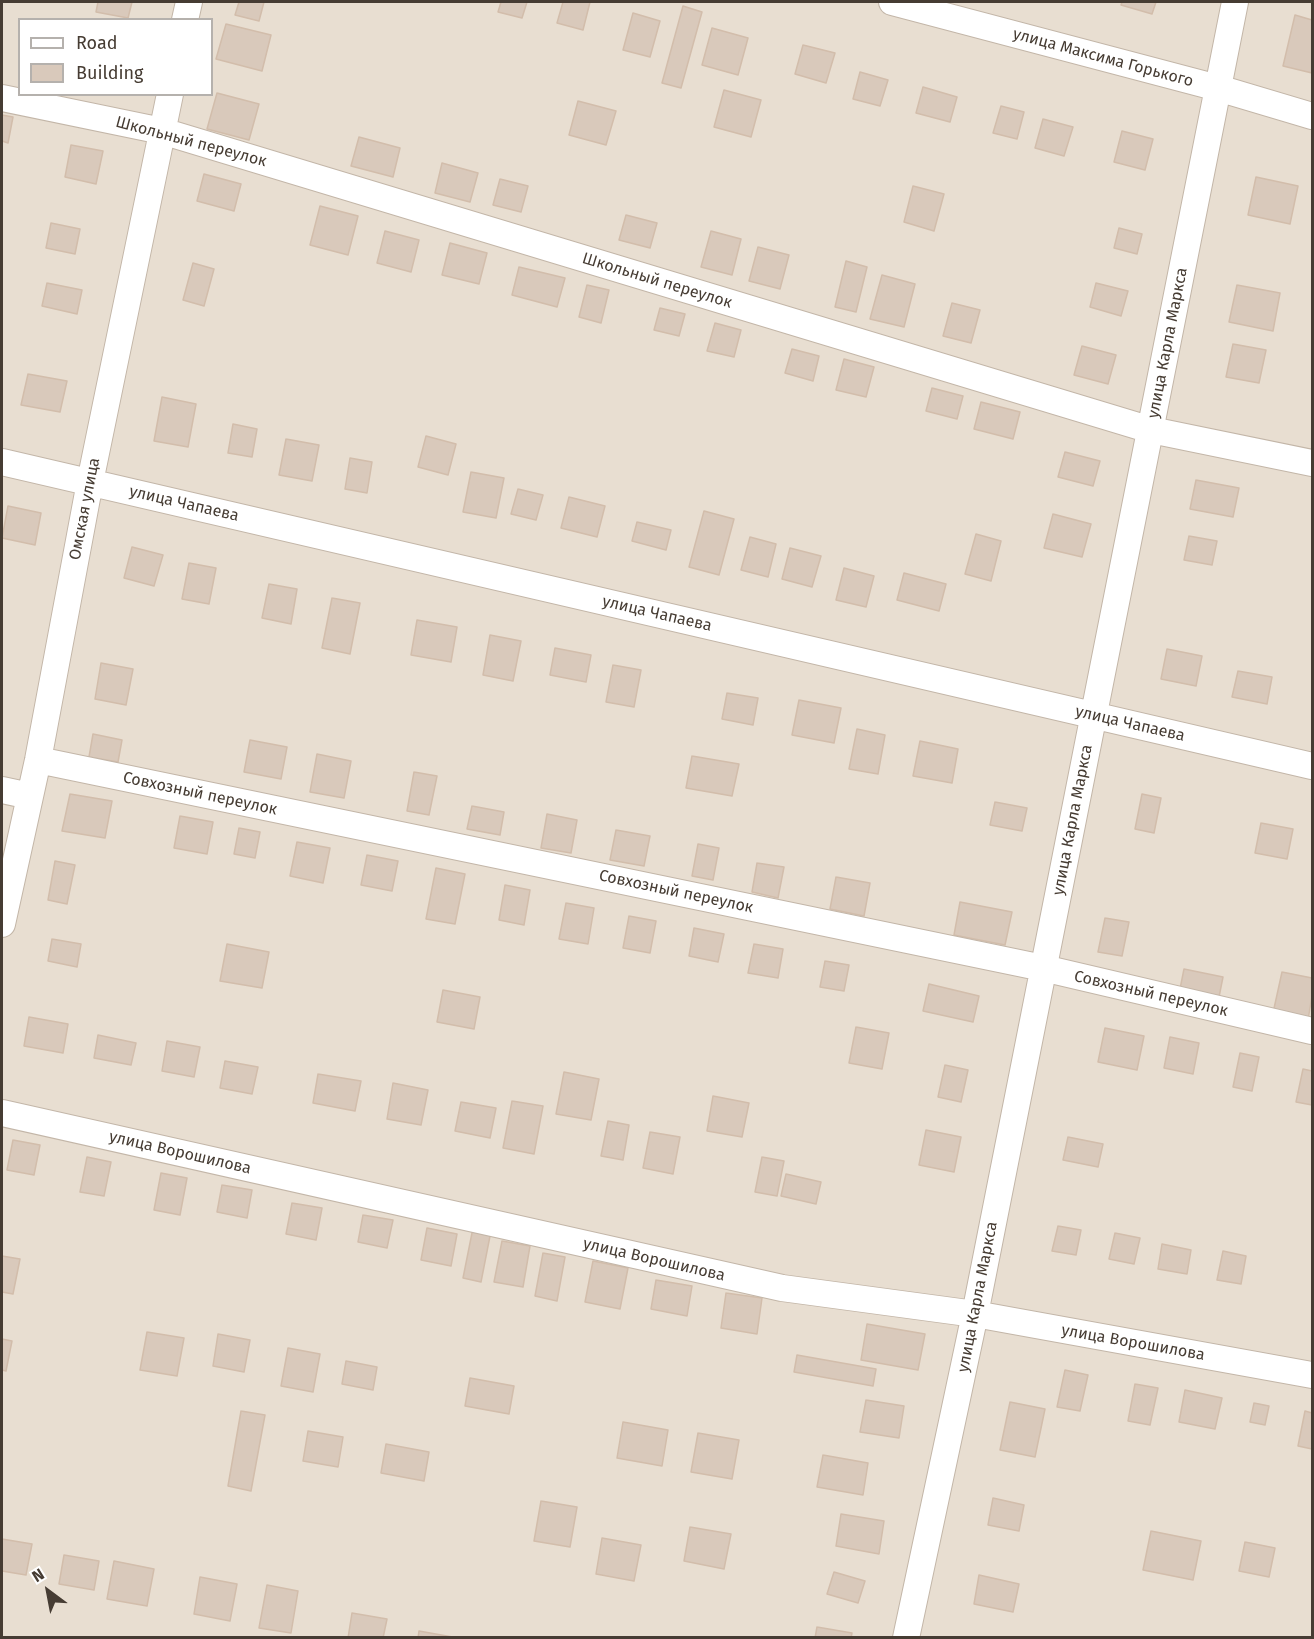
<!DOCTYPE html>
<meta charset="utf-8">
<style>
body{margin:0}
#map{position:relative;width:1314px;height:1639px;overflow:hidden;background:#f4ede4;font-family:"Fira Sans",sans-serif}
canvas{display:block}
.frame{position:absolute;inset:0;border:3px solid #463c33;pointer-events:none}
.legend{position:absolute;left:18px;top:18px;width:195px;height:78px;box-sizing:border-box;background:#fff;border:2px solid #b5b1ad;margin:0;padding:8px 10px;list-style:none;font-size:18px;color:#463c33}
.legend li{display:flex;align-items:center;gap:12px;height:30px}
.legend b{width:30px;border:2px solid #b5b1ad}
.north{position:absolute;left:18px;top:1561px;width:60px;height:60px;-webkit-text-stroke:4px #fff;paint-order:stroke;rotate:328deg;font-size:16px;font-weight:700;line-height:24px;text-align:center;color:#463c33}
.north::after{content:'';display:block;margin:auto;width:21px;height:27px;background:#463c33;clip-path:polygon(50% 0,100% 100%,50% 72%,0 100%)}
</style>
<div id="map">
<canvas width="1314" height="1639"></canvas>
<div class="frame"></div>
<ul class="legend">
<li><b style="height:8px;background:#fff"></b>Road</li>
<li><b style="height:16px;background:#d9c9bb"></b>Building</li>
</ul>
<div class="north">N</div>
</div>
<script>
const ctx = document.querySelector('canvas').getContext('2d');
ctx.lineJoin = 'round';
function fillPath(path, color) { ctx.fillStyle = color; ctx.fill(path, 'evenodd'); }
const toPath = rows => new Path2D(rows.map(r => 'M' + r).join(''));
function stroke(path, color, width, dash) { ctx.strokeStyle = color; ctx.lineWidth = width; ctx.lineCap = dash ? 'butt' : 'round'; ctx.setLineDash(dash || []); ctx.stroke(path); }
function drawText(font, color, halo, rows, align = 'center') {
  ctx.font = font + ' "Fira Sans",sans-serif'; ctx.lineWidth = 5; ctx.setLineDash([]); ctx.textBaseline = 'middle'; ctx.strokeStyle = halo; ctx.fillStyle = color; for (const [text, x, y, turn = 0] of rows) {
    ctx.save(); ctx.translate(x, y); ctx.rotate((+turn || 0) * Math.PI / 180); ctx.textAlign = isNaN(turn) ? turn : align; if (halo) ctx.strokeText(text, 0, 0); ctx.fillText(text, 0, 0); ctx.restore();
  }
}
fillPath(toPath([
 [2,2,1312,2,1312,1637,2,1637],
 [20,20,212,20,212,94,20,94]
]), '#e8ded1');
const building = toPath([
 [98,2,132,2,128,18,96,12,98,2],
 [239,2,264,2,259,21,235,15,239,2],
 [501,2,527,2,522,18,498,12,501,2],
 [563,2,590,2,583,30,557,23,563,2],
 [1122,2,1156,2,1152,14,1121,5,1122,2],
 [683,6,702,12,681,88,662,83,683,6],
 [633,13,660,21,650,57,623,50,633,13],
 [1295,15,1312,20,1312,73,1283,66,1295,15],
 [226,24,271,35,262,71,216,59,226,24],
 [712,28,748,38,738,75,702,65,712,28],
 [803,45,835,53,826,83,795,74,803,45],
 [860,72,888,80,880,106,853,99,860,72],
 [923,87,957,97,950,122,916,113,923,87],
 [724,90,761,100,751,137,714,127,724,90],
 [217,93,259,104,249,140,207,129,217,93],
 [578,101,616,111,606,145,569,135,578,101],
 [1001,106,1024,112,1017,139,993,133,1001,106],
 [2,115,13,117,8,143,2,141,2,115],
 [1043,119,1073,127,1064,156,1035,148,1043,119],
 [1122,131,1153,139,1145,170,1114,162,1122,131],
 [359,137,400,148,393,177,351,166,359,137],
 [71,145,103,151,96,184,65,177,71,145],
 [442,163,478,173,470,202,435,193,442,163],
 [204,174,241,184,234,211,197,201,204,174],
 [1256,177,1298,186,1290,224,1248,215,1256,177],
 [500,179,528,186,521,212,493,205,500,179],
 [913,186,944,194,934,231,904,222,913,186],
 [320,206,358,216,348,255,310,245,320,206],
 [626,215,657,223,650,248,619,240,626,215],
 [51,223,80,229,75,254,46,248,51,223],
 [1119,228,1142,234,1137,254,1114,248,1119,228],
 [385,231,419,240,411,272,377,263,385,231],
 [711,231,741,239,732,275,701,267,711,231],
 [450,243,487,253,479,284,442,275,450,243],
 [758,247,789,255,780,289,749,281,758,247],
 [846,261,867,267,856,312,835,307,846,261],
 [193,263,214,269,204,306,183,300,193,263],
 [519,267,565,278,557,307,512,295,519,267],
 [882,275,915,284,904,327,870,319,882,275],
 [47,283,82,290,77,314,42,306,47,283],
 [1096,283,1128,291,1121,316,1090,307,1096,283],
 [587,285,609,290,601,323,579,317,587,285],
 [1237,285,1280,293,1273,331,1229,322,1237,285],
 [952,303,980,310,971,343,943,336,952,303],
 [660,308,685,314,679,336,654,330,660,308],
 [715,323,741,330,734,357,707,351,715,323],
 [1233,344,1266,350,1259,383,1226,377,1233,344],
 [1082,346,1116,355,1108,384,1074,375,1082,346],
 [792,349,819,356,813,381,785,373,792,349],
 [844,359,874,367,866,397,836,390,844,359],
 [28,374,67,381,60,412,21,405,28,374],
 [932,388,963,396,957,419,926,411,932,388],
 [162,397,196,404,188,447,154,441,162,397],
 [981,402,1020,412,1013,439,974,429,981,402],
 [233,424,257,429,252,457,228,453,233,424],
 [426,436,456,444,448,475,418,467,426,436],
 [286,439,319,445,312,481,279,475,286,439],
 [1065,452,1100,461,1093,486,1058,477,1065,452],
 [350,458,372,462,367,493,345,489,350,458],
 [471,472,504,478,496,518,463,512,471,472],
 [1196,480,1239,488,1233,517,1190,509,1196,480],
 [518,489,543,495,536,520,511,514,518,489],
 [569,497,605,506,597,537,561,528,569,497],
 [8,506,41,513,35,545,2,538,8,506],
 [704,511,734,519,719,575,689,567,704,511],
 [1053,514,1091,524,1082,557,1044,548,1053,514],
 [637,522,671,530,666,550,632,541,637,522],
 [976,534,1001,541,991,581,965,574,976,534],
 [1189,536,1217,541,1212,565,1184,560,1189,536],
 [750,537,776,544,768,577,741,570,750,537],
 [132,547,163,555,154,586,124,578,132,547],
 [790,548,821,556,812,587,782,579,790,548],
 [189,563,216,568,209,604,182,599,189,563],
 [844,568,874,576,866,607,836,600,844,568],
 [904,573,946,584,939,611,897,600,904,573],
 [269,584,297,589,291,624,262,618,269,584],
 [332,598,360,603,350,654,322,648,332,598],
 [417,620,457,627,451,662,411,655,417,620],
 [490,635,521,641,513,681,483,675,490,635],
 [555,648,591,655,586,682,550,675,555,648],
 [1167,649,1202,656,1196,686,1161,679,1167,649],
 [101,663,133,669,126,705,95,699,101,663],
 [613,665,641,670,634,707,606,702,613,665],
 [1238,671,1272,677,1267,704,1232,697,1238,671],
 [727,693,758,698,753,725,722,719,727,693],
 [799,700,841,708,834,743,792,735,799,700],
 [857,729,885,735,878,774,849,769,857,729],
 [93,734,122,740,118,762,89,757,93,734],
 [250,740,287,747,281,779,244,772,250,740],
 [920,741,958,749,952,783,913,776,920,741],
 [317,754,351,761,344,798,310,792,317,754],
 [692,756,739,764,732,796,686,788,692,756],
 [414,772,437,776,429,815,407,811,414,772],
 [70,794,112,801,105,838,62,831,70,794],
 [1142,794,1161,798,1154,833,1135,829,1142,794],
 [995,802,1027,808,1022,831,990,825,995,802],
 [472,806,504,812,500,835,467,829,472,806],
 [547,814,577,820,571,853,541,848,547,814],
 [180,816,213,822,207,854,174,848,180,816],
 [1261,823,1293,829,1287,859,1255,853,1261,823],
 [239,828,260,832,255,858,234,854,239,828],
 [616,830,650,836,644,866,610,860,616,830],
 [297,842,330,848,323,883,290,876,297,842],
 [698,844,719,848,713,880,692,876,698,844],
 [367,855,398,861,392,891,361,885,367,855],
 [55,861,75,865,67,904,48,900,55,861],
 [757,863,784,867,778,898,752,892,757,863],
 [436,868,465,874,455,924,426,919,436,868],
 [836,877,870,883,864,916,830,909,836,877],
 [505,885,530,890,524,925,499,920,505,885],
 [960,902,1012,912,1005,945,954,935,960,902],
 [566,903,594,908,588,944,559,939,566,903],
 [629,916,656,921,650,953,623,948,629,916],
 [1105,918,1129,922,1122,956,1098,952,1105,918],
 [694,928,724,934,718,962,689,956,694,928],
 [52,939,81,944,77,967,48,961,52,939],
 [227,944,269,952,262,988,220,981,227,944],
 [754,944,783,949,778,978,748,973,754,944],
 [825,961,849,965,844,991,820,987,825,961],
 [1184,969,1223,977,1219,997,1180,989,1184,969],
 [1282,972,1312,978,1312,996,1308,1020,1273,1013,1282,972],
 [929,984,979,996,973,1022,923,1011,929,984],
 [443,990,480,997,474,1029,437,1022,443,990],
 [29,1017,68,1024,63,1053,24,1046,29,1017],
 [856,1027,889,1033,882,1069,849,1063,856,1027],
 [1105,1028,1144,1036,1137,1070,1098,1062,1105,1028],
 [98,1035,136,1043,131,1065,94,1058,98,1035],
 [1170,1037,1199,1043,1193,1074,1164,1068,1170,1037],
 [167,1041,200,1047,194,1077,162,1071,167,1041],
 [1240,1053,1259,1057,1252,1091,1233,1087,1240,1053],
 [225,1061,258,1067,252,1094,220,1088,225,1061],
 [945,1065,968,1070,961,1102,938,1097,945,1065],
 [1303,1069,1312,1071,1312,1105,1296,1102,1303,1069],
 [564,1072,599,1079,591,1120,556,1114,564,1072],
 [318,1074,361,1081,355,1111,313,1103,318,1074],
 [393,1083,428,1090,421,1125,387,1119,393,1083],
 [713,1096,749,1103,742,1137,707,1131,713,1096],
 [512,1101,543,1106,534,1154,503,1148,512,1101],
 [461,1102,496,1108,490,1138,455,1131,461,1102],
 [608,1121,629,1125,623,1160,601,1156,608,1121],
 [926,1130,961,1137,954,1172,919,1165,926,1130],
 [650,1132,680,1137,673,1174,643,1168,650,1132],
 [1068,1137,1103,1144,1098,1167,1063,1160,1068,1137],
 [13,1140,40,1145,34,1175,7,1170,13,1140],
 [87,1157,111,1162,104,1196,80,1192,87,1157],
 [762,1157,784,1161,777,1196,755,1192,762,1157],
 [161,1173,187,1178,180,1215,154,1210,161,1173],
 [786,1174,821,1182,816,1204,781,1196,786,1174],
 [222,1185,252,1190,247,1218,217,1212,222,1185],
 [292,1203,322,1208,316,1240,286,1234,292,1203],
 [363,1215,393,1220,387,1248,358,1242,363,1215],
 [1058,1226,1081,1230,1076,1255,1052,1251,1058,1226],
 [427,1228,457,1234,451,1266,421,1260,427,1228],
 [473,1228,491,1231,481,1282,463,1278,473,1228],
 [1115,1233,1140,1238,1134,1264,1109,1259,1115,1233],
 [502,1241,530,1246,523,1287,494,1282,502,1241],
 [1162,1244,1191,1250,1187,1274,1158,1269,1162,1244],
 [1223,1251,1246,1256,1241,1284,1217,1280,1223,1251],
 [543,1253,565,1257,557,1301,535,1296,543,1253],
 [2,1256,20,1259,13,1294,2,1292,2,1256],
 [593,1261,628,1268,620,1309,585,1302,593,1261],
 [656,1280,692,1286,687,1316,651,1309,656,1280],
 [726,1293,762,1298,757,1334,721,1328,726,1293],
 [867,1324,925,1334,918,1370,861,1360,867,1324],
 [147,1332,184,1338,177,1376,140,1370,147,1332],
 [218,1334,250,1340,244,1372,213,1366,218,1334],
 [2,1339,12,1341,6,1371,2,1370,2,1339],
 [288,1348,320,1354,313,1392,281,1386,288,1348],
 [797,1355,876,1369,873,1386,794,1372,797,1355],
 [346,1361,377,1367,373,1390,342,1384,346,1361],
 [1065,1370,1088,1375,1080,1411,1057,1407,1065,1370],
 [470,1378,514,1386,509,1414,465,1406,470,1378],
 [1135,1384,1158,1388,1150,1425,1128,1421,1135,1384],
 [1185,1390,1222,1398,1215,1429,1179,1422,1185,1390],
 [866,1400,904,1406,899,1438,860,1432,866,1400],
 [1010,1402,1045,1409,1035,1457,1000,1450,1010,1402],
 [1254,1403,1269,1406,1265,1425,1250,1422,1254,1403],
 [241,1411,265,1415,251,1491,228,1486,241,1411],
 [1305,1411,1312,1413,1312,1449,1298,1446,1305,1411],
 [623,1422,668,1430,662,1466,617,1458,623,1422],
 [308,1431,343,1437,338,1467,303,1461,308,1431],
 [698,1433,739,1440,732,1479,691,1472,698,1433],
 [386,1444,429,1452,424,1481,381,1473,386,1444],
 [823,1455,868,1463,863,1495,817,1487,823,1455],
 [993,1498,1024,1505,1019,1531,988,1525,993,1498],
 [541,1501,577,1507,570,1547,534,1541,541,1501],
 [841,1514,884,1521,879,1554,836,1546,841,1514],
 [690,1527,731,1534,724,1569,684,1561,690,1527],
 [1151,1531,1201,1541,1193,1580,1143,1570,1151,1531],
 [602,1538,641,1545,634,1581,596,1574,602,1538],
 [2,1539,32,1544,26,1575,2,1571,2,1539],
 [1245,1542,1275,1548,1269,1577,1239,1571,1245,1542],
 [64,1555,99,1561,94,1590,59,1584,64,1555],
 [114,1561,154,1569,147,1606,107,1599,114,1561],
 [834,1572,865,1581,858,1603,827,1594,834,1572],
 [979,1575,1019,1584,1013,1612,974,1604,979,1575],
 [200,1577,237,1584,230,1621,194,1614,200,1577],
 [267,1585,298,1591,291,1633,259,1628,267,1585],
 [352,1613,387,1619,383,1638,348,1638,352,1613],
 [817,1627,852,1633,851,1638,815,1638,817,1627],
 [419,1631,458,1638,418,1638,419,1631]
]);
fillPath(building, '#d9c9bb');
stroke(building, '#d2bdab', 1.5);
const minor = toPath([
 [892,2,1218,88,1312,116],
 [185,20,189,2],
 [2,98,162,131,1151,430,1312,463],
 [2,462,1312,766],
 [38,760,1043,968,1312,1031],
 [2,790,30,796],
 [2,924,38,760,90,482,170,94],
 [2,1113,782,1288,975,1314,1312,1375],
 [906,1638,975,1314,1235,2]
]);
stroke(minor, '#c3b6a8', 28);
stroke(minor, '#fff', 26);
drawText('16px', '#463c33', '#fff', [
 ["улица Максима Горького",1103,58,15],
 ["Школьный переулок",191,142,15],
 ["Школьный переулок",657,281,17],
 ["улица Карла Маркса",1168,343,-79],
 ["улица Чапаева",184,504,13],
 ["Омская улица",85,509,-79],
 ["улица Чапаева",657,614,13],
 ["улица Чапаева",1130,724,13],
 ["Совхозный переулок",200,794,12],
 ["улица Карла Маркса",1073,820,-79],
 ["Совхозный переулок",676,892,12],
 ["Совхозный переулок",1151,994,13],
 ["улица Ворошилова",180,1153,13],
 ["улица Ворошилова",654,1260,13],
 ["улица Карла Маркса",978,1297,-79],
 ["улица Ворошилова",1133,1343,10]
]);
</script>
